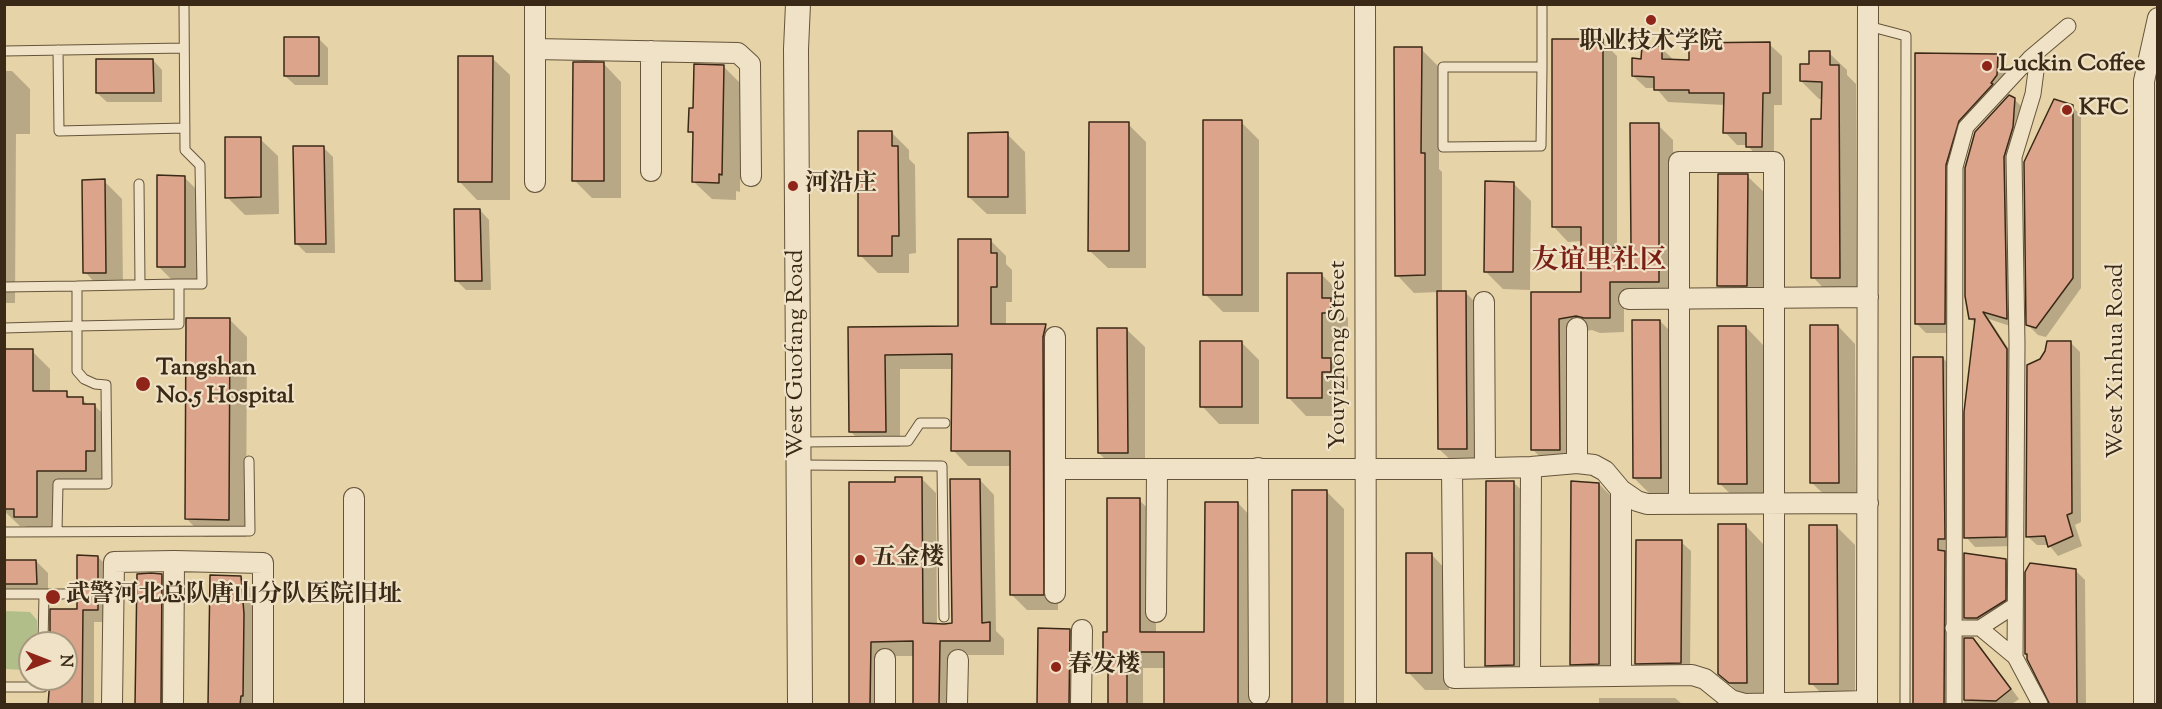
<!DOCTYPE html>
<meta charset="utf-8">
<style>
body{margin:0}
#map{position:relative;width:2162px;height:709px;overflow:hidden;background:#e6d3a7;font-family:"Sorts Mill Goudy",serif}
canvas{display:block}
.frame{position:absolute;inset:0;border:6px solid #3a2917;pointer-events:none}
.north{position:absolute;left:18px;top:631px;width:60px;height:60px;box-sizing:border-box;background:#efe2c6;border:2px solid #a79880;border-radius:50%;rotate:90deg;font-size:16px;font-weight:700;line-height:24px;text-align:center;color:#3a2917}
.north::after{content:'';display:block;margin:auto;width:21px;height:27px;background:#8f2418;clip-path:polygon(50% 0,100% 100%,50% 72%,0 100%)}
</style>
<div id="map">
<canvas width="2162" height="709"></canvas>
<div class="frame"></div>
<div class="north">N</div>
</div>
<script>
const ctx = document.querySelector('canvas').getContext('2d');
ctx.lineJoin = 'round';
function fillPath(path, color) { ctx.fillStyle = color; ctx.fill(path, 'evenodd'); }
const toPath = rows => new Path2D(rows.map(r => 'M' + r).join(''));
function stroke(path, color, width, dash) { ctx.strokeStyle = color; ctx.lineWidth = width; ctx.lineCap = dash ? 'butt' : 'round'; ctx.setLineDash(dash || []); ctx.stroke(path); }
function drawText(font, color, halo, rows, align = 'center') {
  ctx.font = font + ' "Sorts Mill Goudy","Noto Serif SC",serif'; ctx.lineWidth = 4.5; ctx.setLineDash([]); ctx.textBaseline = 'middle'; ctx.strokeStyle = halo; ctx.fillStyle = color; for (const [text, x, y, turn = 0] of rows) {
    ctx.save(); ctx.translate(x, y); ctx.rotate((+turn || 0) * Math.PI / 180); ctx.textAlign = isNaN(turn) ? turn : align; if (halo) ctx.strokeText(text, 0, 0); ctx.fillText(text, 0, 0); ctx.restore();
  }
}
fillPath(toPath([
 [5,611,30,612,37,620,37,643,30,643,30,667,24,670,5,669]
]), '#b1be8a');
fillPath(toPath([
 [318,38,328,48,328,85,295,85,285,76],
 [1602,41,1617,56,1617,249,1632,249,1658,125,1673,140,1674,296,1624,296,1624,332,1600,333,1592,330,1574,333,1574,464,1548,464,1533,450,1532,293,1583,293,1582,241,1568,242,1554,227],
 [1769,44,1782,56,1782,105,1774,105,1774,159,1760,159,1747,145,1737,145,1725,132,1725,105,1668,102,1656,88,1646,88,1633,76,1643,60,1661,48,1674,60,1690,62],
 [1421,49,1439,67,1439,169,1442,172,1442,292,1465,292,1483,310,1484,466,1457,466,1439,449,1439,292,1414,293,1397,275],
 [1829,53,1847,70,1847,75,1856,84,1857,295,1830,295,1813,277,1823,99,1819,99,1801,81,1811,65],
 [1917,55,1997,55,2007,65,2006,85,1966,134,1954,175,1954,333,1926,333,1916,323],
 [492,58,510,75,510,200,477,200,460,182],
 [153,60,162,70,162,102,107,102,97,93],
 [604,64,621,82,621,198,592,198,574,180],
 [723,66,741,84,740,192,736,191,736,200,712,199,694,182,695,136,690,131,695,110],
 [4,71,12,71,30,89,30,134,16,134,15,303,4,303],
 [2014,99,2024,109,2016,328,1989,319,2016,360,2015,546,1975,547,1966,537,1976,324,1970,318],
 [2072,106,2081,116,2081,288,2046,337,2038,335,2028,325],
 [1241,122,1259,140,1259,312,1223,312,1205,294],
 [1128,124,1146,142,1146,268,1108,268,1090,251],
 [891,132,909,150,909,159,915,165,916,253,909,254,909,273,878,273,860,255],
 [1007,134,1025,152,1026,214,987,214,969,197],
 [260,139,278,156,279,214,245,215,227,197],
 [323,147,333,157,335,253,306,253,297,244],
 [1747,176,1765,193,1764,303,1736,303,1718,286],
 [184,177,202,195,202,284,176,284,159,267],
 [104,181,122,199,123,290,102,290,85,272],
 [1513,183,1531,201,1530,290,1503,289,1485,271],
 [480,210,489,220,491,290,466,290,457,281],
 [990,240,1006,256,1006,264,1012,270,1012,302,1006,302,1006,326,1045,326,1061,341,1058,353,1058,610,1027,610,1012,595,1011,466,968,466,953,450,953,369,900,369,900,447,866,447,850,431,850,329,959,328],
 [1321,274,1339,292,1339,309,1348,318,1348,330,1339,330,1339,368,1348,377,1348,390,1339,390,1339,416,1306,416,1289,398],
 [229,319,247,337,246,537,204,537,187,519],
 [1660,321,1678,339,1678,495,1652,496,1634,478],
 [1838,326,1855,344,1856,500,1830,500,1812,483],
 [1746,327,1763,345,1764,501,1738,501,1720,484],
 [1127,330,1145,347,1145,471,1117,471,1099,453],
 [1241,342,1259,360,1259,424,1219,424,1202,406],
 [2070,342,2080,352,2081,522,2075,525,2082,546,2058,556,2049,545,2037,545,2027,536,2041,360],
 [4,351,32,351,50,369,50,393,66,393,72,399,82,399,89,406,95,406,112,423,112,468,103,468,103,488,54,488,54,534,33,534,25,526,20,526,4,511],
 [1943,358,1952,368,1947,555,1953,562,1954,704,1915,704],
 [921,478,936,493,937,625,954,624,980,480,994,495,996,631,1004,639,1004,655,954,655,954,704,915,704,915,656,885,656,884,704,850,704,896,484],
 [1514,483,1532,500,1531,682,1505,683,1487,665],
 [1599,484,1617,502,1616,681,1590,682,1572,664],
 [1326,491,1344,509,1344,704,1294,704],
 [1139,500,1156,516,1156,634,1206,634,1238,503,1254,520,1254,704,1166,704,1166,668,1143,668,1143,704,1110,704,1110,657,1105,652],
 [1746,526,1763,544,1764,700,1738,692,1720,674],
 [1837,527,1855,545,1855,701,1829,701,1811,683],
 [1681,542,1691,551,1690,672,1646,673,1637,663],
 [1432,555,1449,573,1449,690,1425,690,1408,672],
 [98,557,110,569,109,622,94,622,94,704,50,704,51,679,66,679,66,643,51,643,79,611],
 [36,561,48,573,48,595,4,596,4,562],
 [2005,561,2015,570,2015,609,1975,627,1965,618],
 [2076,571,2085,580,2086,704,2051,704,2026,654],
 [161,575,179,593,178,704,136,704],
 [241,577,258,595,260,704,209,704],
 [1070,630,1087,648,1086,704,1038,704],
 [1965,639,1973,639,1982,649,2019,699,2012,704,1964,704],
 [1599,698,1675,698,1682,704,1599,704]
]), '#0003');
const building = toPath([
 [284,37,319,37,319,76,284,76,284,37],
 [1552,39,1603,39,1603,248,1631,247,1630,123,1659,123,1659,282,1610,282,1610,318,1584,318,1576,316,1559,319,1560,450,1531,450,1531,292,1581,292,1581,227,1552,227,1552,39],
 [1770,42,1770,93,1763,93,1762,147,1746,147,1746,133,1723,133,1724,93,1689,93,1689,90,1654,90,1654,77,1632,76,1632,58,1641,59,1642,46,1662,46,1662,59,1689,60,1689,43,1770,42],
 [1394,47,1422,47,1421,153,1425,153,1425,275,1395,276,1394,47],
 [1809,51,1830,51,1830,65,1839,65,1840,278,1811,278,1811,119,1821,119,1822,82,1800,81,1800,64,1809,64,1809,51],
 [1915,53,1998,54,1997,75,1991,83,1993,84,1959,121,1946,165,1945,324,1915,324,1915,53],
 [458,56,493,56,492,182,458,182,458,56],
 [96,59,153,59,154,93,96,93,96,59],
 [573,62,604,62,604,181,572,181,573,62],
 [694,64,724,65,722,175,719,174,719,183,692,182,693,132,688,132,689,108,693,108,694,64],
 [2009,95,2015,98,2013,127,2004,157,2007,319,1983,312,2007,349,2006,537,1964,538,1964,412,1975,319,1969,319,1965,296,1965,168,1975,132,2009,95],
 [2054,99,2073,105,2073,278,2036,328,2026,325,2024,162,2054,99],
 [1203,120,1242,120,1242,295,1203,295,1203,120],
 [1089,122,1129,122,1129,251,1088,251,1089,122],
 [858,131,892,131,892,146,898,146,899,236,892,236,892,256,858,256,858,131],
 [1008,132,1008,197,968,197,968,133,1008,132],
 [225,137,261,137,261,197,225,198,225,137],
 [293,146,324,146,326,244,295,244,293,146],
 [1718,174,1748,174,1747,286,1717,286,1718,174],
 [157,175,185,176,185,267,157,267,157,175],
 [105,179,106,273,83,273,82,180,105,179],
 [1485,181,1514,182,1513,272,1484,272,1485,181],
 [454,209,480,209,482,281,455,281,454,209],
 [958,239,991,239,991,253,997,253,997,287,991,287,991,324,1046,324,1043,337,1044,595,1010,595,1010,451,951,451,952,354,885,355,886,432,849,432,848,327,958,326,958,239],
 [1287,273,1322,273,1322,298,1331,298,1331,313,1322,313,1322,358,1331,358,1331,372,1322,372,1322,398,1287,398,1287,273],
 [1437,291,1466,291,1467,449,1438,449,1437,291],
 [186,318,230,318,229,520,185,519,186,318],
 [1632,320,1660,320,1661,478,1633,478,1632,320],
 [1810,325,1838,325,1839,483,1810,483,1810,325],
 [1718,326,1746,326,1747,484,1718,484,1718,326],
 [1097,328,1127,328,1128,453,1098,453,1097,328],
 [1200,341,1242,341,1242,407,1200,407,1200,341],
 [2047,341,2071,341,2072,513,2067,515,2073,536,2048,547,2045,536,2026,537,2027,365,2040,359,2045,351,2047,341],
 [4,349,33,349,33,391,67,391,67,397,83,397,83,404,95,404,95,451,86,451,86,471,37,471,37,517,14,517,14,509,4,509,4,349],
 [1913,357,1943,357,1945,539,1938,539,1938,550,1945,551,1944,705,1913,705,1913,357],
 [895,477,922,477,923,623,944,624,952,623,950,479,980,479,982,623,990,622,990,641,940,641,939,705,913,705,913,641,871,642,870,705,849,705,849,482,895,482,895,477],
 [1486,481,1514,481,1514,665,1485,666,1486,481],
 [1571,481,1599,483,1599,664,1570,665,1571,481],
 [1292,490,1327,490,1327,705,1292,705,1292,490],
 [1107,498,1140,498,1140,632,1204,632,1205,502,1238,502,1238,705,1164,705,1164,652,1127,652,1127,705,1108,705,1108,652,1103,652,1103,632,1107,632,1107,498],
 [1718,524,1746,524,1747,683,1729,683,1718,674,1718,524],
 [1809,525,1837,525,1838,684,1809,684,1809,525],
 [1636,540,1682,540,1681,663,1635,664,1636,540],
 [1406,553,1432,553,1432,673,1406,673,1406,553],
 [1964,553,2006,559,2006,600,1977,618,1964,618,1964,553],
 [77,555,98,556,98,610,83,610,82,705,48,705,50,679,66,679,66,643,50,643,50,609,77,609,77,555],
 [4,560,36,560,37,584,4,584,4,560],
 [2030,563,2076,569,2077,705,2050,705,2027,659,2027,654,2025,654,2025,572,2030,563],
 [151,573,162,574,161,705,135,705,137,574,151,573],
 [210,575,241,576,244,614,243,696,241,696,240,705,208,705,210,575],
 [1038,628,1070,629,1069,705,1037,705,1038,628],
 [1964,638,1973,638,2011,689,1996,701,1964,700,1964,638]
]);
fillPath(building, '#dca58b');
stroke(building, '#3a2917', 1.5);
const service = toPath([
 [1868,26,1906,36,1905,704],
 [58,50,59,131,185,128],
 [4,51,184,48],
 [1542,67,1443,67,1443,147,1541,146,1542,67,1542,4],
 [139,184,140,284],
 [179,284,202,284,200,165,185,150,184,4],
 [4,287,77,286],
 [4,328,77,326,179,324,179,284,77,286,77,371,84,379,95,384,106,385,107,484,58,484,57,531],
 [801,442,908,441,920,423,945,423],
 [801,465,942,466,944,617],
 [4,532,250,531,249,461],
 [4,594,44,594,43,643],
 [44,594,70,594],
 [4,687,43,687,43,679]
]);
const pedestrian = toPath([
 [2030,58,2036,71,2033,94,2014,157,2017,344,2015,657,2040,704],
 [1953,628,1980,628,2015,657],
 [1980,628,2014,606],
 [1954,704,1955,167,1966,127,2030,58,2068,26]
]);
const minor = toPath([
 [535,4,535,182],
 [1365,4,1366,704],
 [535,49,738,53,750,64,751,176],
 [651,51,651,171],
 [1629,299,1868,297],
 [1484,302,1485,468],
 [1577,328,1577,463],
 [1055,337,1055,593],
 [1258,468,1259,695],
 [1055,469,1452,469,1531,467,1577,463,1594,465,1605,471,1621,490,1637,501,1647,504,1868,503],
 [1452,469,1454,678,1692,675,1705,679,1731,700,1745,704,1867,701],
 [1621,490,1621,676],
 [354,498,354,704],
 [1679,504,1679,162,1774,162,1774,702],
 [1156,612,1157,469],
 [1530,677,1531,467],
 [112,704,114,562,174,561,263,563,263,704],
 [173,704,174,561],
 [885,704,885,659],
 [957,704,958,660],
 [1081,704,1082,630],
 [1867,704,1868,4],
 [2144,704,2144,81,2158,18]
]);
const tertiary = toPath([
 [798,4,796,49,800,704]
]);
stroke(service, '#65543b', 11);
stroke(pedestrian, '#65543b', 17);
stroke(minor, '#65543b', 22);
stroke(tertiary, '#65543b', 26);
stroke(service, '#efe2c6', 9);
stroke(pedestrian, '#efe2c6', 15);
stroke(minor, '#efe2c6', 20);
stroke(tertiary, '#efe2c6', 24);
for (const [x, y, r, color] of [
 [1651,20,6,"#8f2418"],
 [1987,66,6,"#8f2418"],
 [2067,110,6,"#8f2418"],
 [793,186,6,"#8f2418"],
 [143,384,8,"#8f2418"],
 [860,560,6,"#8f2418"],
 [53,597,8,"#8f2418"],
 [1056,667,6,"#8f2418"]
]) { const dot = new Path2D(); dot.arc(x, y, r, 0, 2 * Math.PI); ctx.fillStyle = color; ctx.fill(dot); stroke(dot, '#efe2c6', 2); }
drawText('bold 24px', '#3a2917', '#efe2c6', [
 ["职业技术学院",1651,44,"center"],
 ["Luckin Coffee",1999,66],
 ["KFC",2079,110],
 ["河沿庄",805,186],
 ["Tangshan",156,370],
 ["No.5 Hospital",156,398],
 ["五金楼",872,560],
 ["武警河北总队唐山分队医院旧址",66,597],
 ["春发楼",1068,667]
], 'left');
drawText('24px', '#3a2917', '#efe2c6', [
 ["West Guofang Road",798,354,-90],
 ["Youyizhong Street",1340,355,-90],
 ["West Xinhua Road",2118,361,-90]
]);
drawText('bold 27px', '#7a1f14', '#efe2c6', [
 ["友谊里社区",1599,263]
]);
</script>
